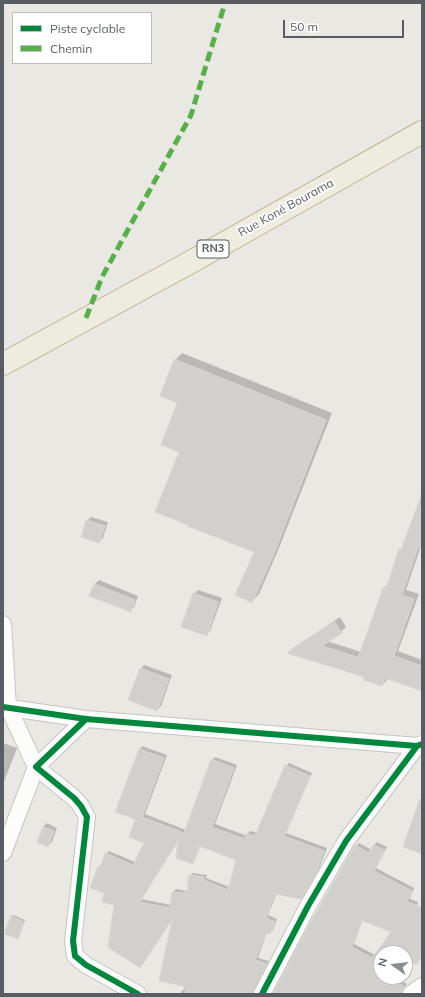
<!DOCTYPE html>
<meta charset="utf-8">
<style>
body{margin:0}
#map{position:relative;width:425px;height:997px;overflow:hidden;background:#e9e8e3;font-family:Mulish,sans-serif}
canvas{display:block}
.frame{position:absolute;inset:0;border:4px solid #595d61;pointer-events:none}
.legend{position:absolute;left:12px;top:12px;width:140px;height:52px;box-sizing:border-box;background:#fff;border:1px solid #bdbec0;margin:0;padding:5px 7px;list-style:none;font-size:12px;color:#595d61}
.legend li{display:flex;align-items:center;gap:8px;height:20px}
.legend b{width:20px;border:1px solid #bdbec0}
.north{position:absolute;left:373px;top:945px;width:40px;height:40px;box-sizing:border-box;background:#fff;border:1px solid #bdbec0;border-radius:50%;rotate:284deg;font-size:11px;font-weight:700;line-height:16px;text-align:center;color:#595d61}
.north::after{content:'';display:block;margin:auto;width:14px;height:18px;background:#8b8e8e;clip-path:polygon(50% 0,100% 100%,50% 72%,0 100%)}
.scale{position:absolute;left:283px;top:20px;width:121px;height:18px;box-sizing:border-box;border:2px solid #595d61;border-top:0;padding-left:5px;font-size:12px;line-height:14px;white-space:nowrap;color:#595d61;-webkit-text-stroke:3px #fff;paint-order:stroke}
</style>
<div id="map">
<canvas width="425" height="997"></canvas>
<div class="frame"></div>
<ul class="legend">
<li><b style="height:5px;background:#00873e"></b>Piste cyclable</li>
<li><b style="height:5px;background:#58b04a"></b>Chemin</li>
</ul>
<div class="north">N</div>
<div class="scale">50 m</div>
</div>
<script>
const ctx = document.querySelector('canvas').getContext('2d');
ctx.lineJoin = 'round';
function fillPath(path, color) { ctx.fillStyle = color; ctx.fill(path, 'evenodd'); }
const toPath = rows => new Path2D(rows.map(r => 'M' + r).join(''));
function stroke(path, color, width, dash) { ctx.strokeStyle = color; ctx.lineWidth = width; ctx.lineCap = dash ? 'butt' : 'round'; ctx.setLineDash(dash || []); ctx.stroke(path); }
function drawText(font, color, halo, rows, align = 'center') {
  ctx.font = font + ' Mulish,sans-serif'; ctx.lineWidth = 3.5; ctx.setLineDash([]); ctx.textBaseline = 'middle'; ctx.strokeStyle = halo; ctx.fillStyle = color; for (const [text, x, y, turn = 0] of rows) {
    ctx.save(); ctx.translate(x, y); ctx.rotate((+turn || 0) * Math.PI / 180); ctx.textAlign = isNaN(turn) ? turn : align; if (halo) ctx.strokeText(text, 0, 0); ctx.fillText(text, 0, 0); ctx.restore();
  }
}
fillPath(toPath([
 [182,353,332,413,279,548,259,594,252,601,255,552,180,451,178,402,175,360],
 [422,508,422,545,421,546,406,590,419,594,398,651,422,660,422,690,388,678,387,680,382,685,365,676,288,653,293,648,340,617,346,627,341,632,327,641,361,652,384,588,388,584,400,550,403,547],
 [91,517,108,522,103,538,99,542,87,521],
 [99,580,138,596,134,607,130,611,95,584],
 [198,590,222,598,210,631,206,635,194,594],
 [144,665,172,675,161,706,157,710,141,669],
 [3,743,17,748,3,784],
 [142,746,167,755,145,814,186,830,212,760,215,757,237,765,215,824,247,836,247,834,250,831,258,833,286,766,289,763,312,773,286,833,327,848,319,869,304,895,301,898,277,893,268,915,277,919,273,930,270,933,267,932,258,958,269,961,256,986,255,991,256,994,180,994,186,986,173,918,143,964,140,967,115,904,105,892,99,867,102,864,106,854,109,851,135,862,146,842,136,819,116,811,140,749],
 [180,838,192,862,195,860,200,846,237,860,230,887,206,878,207,875,193,873,190,876,188,890,187,891,176,889,173,892,171,905,141,899,165,862,169,854,172,851],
 [47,823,57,828,52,842,48,846,43,827],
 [377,842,387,847,376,868,414,888,410,899,418,902,410,927,422,933,422,955,419,961,416,964,410,961,405,968,405,953,381,953,381,977,398,977,397,978,407,984,405,987,404,991,405,994,274,994,356,846,359,843,372,850,374,845],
 [362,920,393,931,375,955,354,944],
 [13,915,25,920,19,937,17,938,11,917]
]), '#0003');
const building = toPath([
 [174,359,326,420,273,556,252,603,235,595,254,552,187,526,188,525,155,512,179,452,161,445,177,403,160,396,174,359],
 [421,496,422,496,422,549,418,547,402,595,414,599,394,656,422,666,422,691,385,678,382,686,363,680,364,677,287,653,334,621,342,633,322,646,357,657,358,658,383,588,386,589,399,549,401,550,421,496],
 [86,520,105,526,99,543,81,537,86,520],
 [94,584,135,600,131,612,89,596,94,584],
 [193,593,218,602,207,636,181,627,193,593],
 [140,668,169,679,157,711,128,700,140,668],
 [139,749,164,758,142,817,184,833,211,759,234,768,212,827,245,839,246,833,255,836,285,765,310,776,284,836,324,851,316,873,301,899,275,894,266,918,275,922,270,934,266,933,255,960,267,964,254,990,253,994,184,994,187,987,159,981,172,920,140,968,108,947,114,905,102,902,104,893,90,888,98,866,100,867,105,853,133,865,144,843,129,837,135,819,115,812,139,749],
 [178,840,176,858,193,864,199,846,236,860,228,890,204,880,204,877,189,875,187,892,185,892,184,893,172,892,170,908,140,902,162,866,168,855,169,855,178,840],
 [420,799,422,800,422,854,403,847,420,799],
 [43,827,54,831,48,847,37,842,43,827],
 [355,845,369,853,373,845,385,850,374,871,412,891,407,902,422,907,422,954,416,965,410,962,405,969,405,953,381,953,381,977,399,977,395,982,405,987,403,990,402,994,273,994,305,932,355,845],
 [361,920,391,932,372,958,352,947,361,920],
 [11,916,24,922,18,939,4,934,11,916]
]);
fillPath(building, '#d1d0cd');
stroke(building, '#d8d7d2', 1);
const street = toPath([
 [3,624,8,707,36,767,3,853],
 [3,707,86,719,417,746,422,744],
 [86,719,36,767,74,798,81,806,87,817,73,941,75,956,86,965,138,994],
 [262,994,308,906,346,841,417,746],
 [411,994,422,986]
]);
const highway = toPath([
 [3,364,189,263,422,132]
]);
stroke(street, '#c5c5c4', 18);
stroke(highway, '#c0b290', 24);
stroke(street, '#fcfcfb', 16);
stroke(highway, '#eeebdf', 22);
stroke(toPath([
 [86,318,102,277,191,115,225,3]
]), '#58b04a', 5, [10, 5]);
stroke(toPath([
 [3,707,86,719,417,746,422,744],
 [86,719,36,767,74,798,81,806,87,817,73,941,75,956,86,965,138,994],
 [262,994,308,906,346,841,417,746]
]), '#00873e', 6);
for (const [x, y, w] of [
 [213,249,32]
]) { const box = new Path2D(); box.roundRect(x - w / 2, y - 9, w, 18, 3); ctx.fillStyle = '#fff'; ctx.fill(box); stroke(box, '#595d61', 1); }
drawText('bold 11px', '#595d61', null, [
 ["RN3",213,249]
]);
drawText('12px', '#595d61', '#fff', [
 ["Rue Koné Bourama",286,208,-29]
]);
</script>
